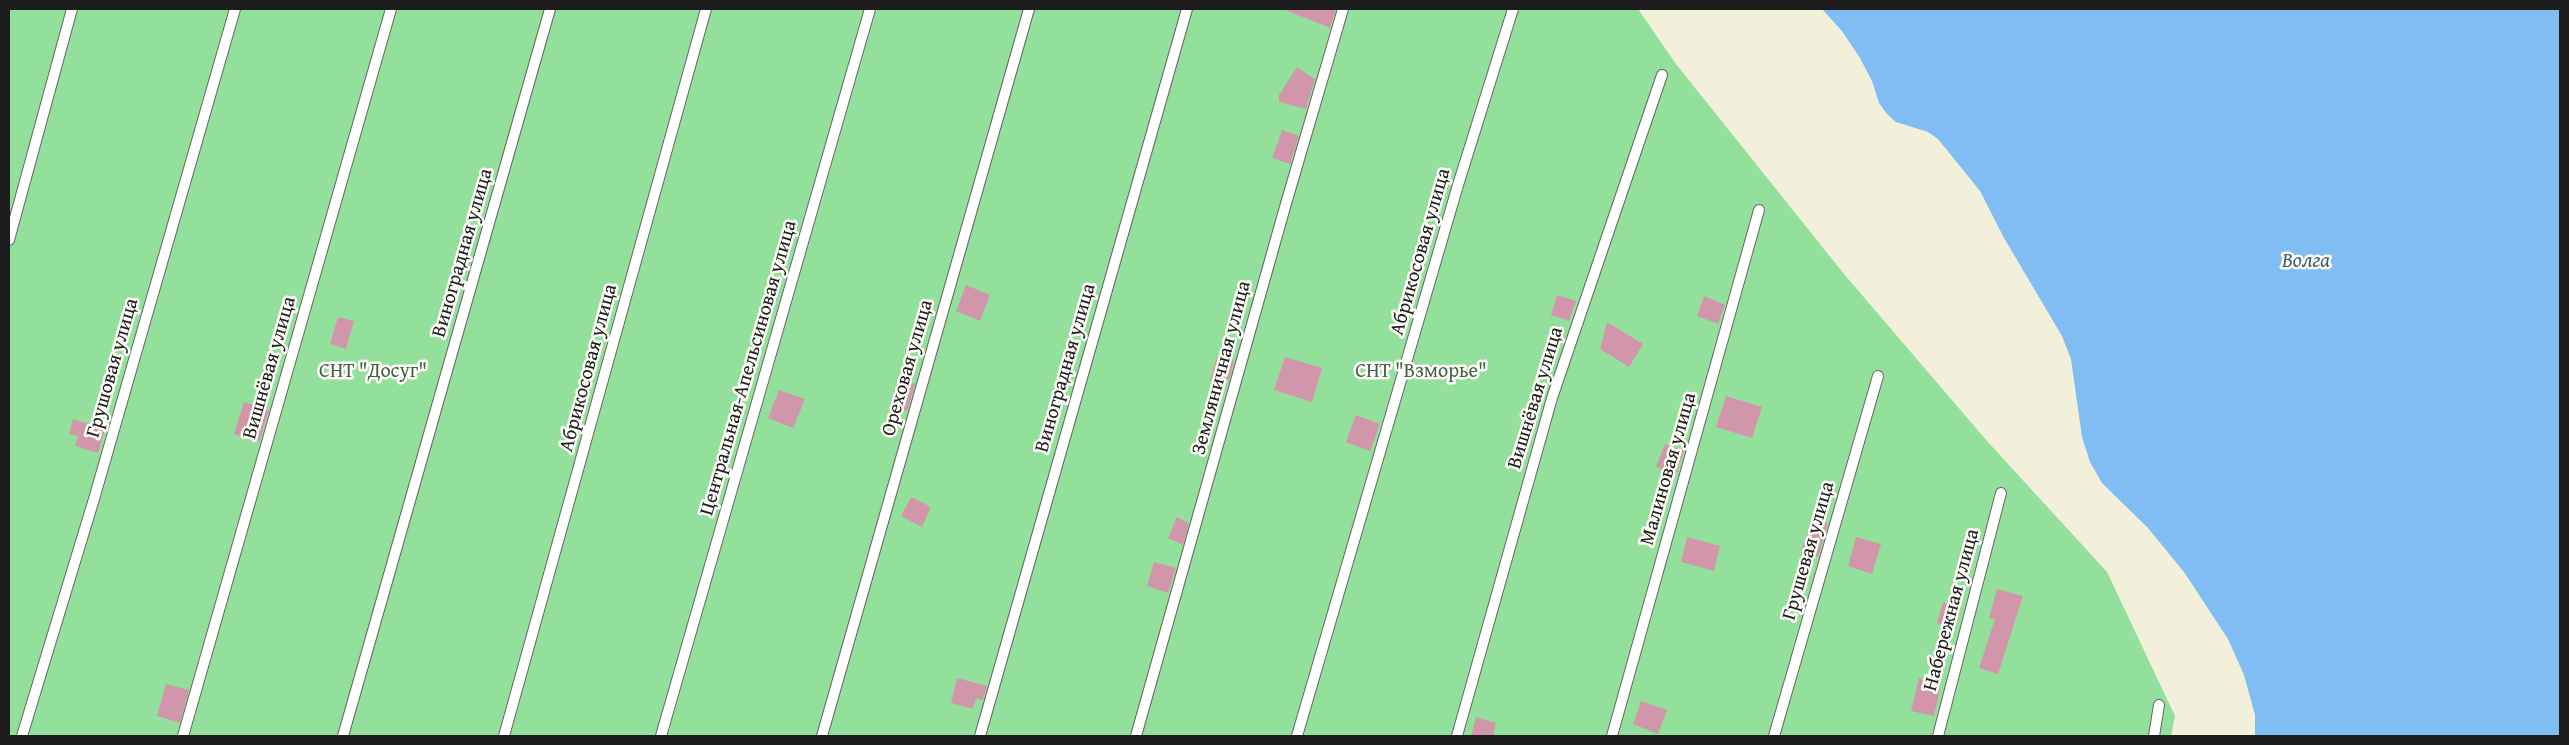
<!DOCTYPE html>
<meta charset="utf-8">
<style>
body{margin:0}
#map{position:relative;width:2569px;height:745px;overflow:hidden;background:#f2efdb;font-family:"Gentium Book Plus",serif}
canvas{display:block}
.frame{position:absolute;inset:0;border:10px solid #1c1c1c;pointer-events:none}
</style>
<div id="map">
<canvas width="2569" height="745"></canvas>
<div class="frame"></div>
</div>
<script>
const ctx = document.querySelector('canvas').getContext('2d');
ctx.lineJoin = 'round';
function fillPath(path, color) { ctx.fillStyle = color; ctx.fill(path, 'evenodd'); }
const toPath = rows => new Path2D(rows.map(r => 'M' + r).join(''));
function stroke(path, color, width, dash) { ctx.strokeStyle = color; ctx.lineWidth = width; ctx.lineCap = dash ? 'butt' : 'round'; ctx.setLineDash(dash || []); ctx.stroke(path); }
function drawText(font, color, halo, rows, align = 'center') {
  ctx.font = font + ' "Gentium Book Plus",serif'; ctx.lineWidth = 5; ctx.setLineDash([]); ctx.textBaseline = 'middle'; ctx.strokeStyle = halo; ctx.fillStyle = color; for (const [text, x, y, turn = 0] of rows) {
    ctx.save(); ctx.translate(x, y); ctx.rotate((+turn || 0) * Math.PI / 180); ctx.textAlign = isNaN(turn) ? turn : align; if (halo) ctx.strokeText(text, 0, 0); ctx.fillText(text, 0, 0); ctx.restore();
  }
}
fillPath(toPath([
 [9,9,866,9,656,736,9,736],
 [876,9,1638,9,1676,64,1844,274,1987,441,2107,572,2175,716,2171,736,667,736]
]), '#93e09d');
fillPath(toPath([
 [1822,9,2560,9,2560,736,2255,736,2255,715,2244,675,2228,639,2184,572,2148,528,2102,483,2090,462,2082,437,2071,359,2062,336,2004,238,1980,191,1938,139,1928,132,1896,122,1887,114,1879,103,1872,81,1860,58,1842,31]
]), '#7fbdf2');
fillPath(toPath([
 [1283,9,1336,9,1330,28],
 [1297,67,1315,79,1306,109,1279,102,1279,95],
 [1282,130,1299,136,1290,164,1272,158],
 [966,285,990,295,980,321,956,311],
 [1557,295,1576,301,1569,321,1551,315],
 [1704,296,1725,305,1718,324,1697,316],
 [338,317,354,321,346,349,330,344],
 [1607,322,1643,344,1629,367,1600,349],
 [1217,357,1234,361,1229,380,1210,381],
 [1285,357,1322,368,1312,402,1274,390],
 [899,378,915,384,907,411,890,405],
 [779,390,805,399,793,428,768,418],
 [1726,396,1762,407,1752,438,1716,427],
 [244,402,269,410,259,442,234,434],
 [1356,415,1380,424,1370,451,1346,442],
 [73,419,105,429,98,453,75,446,78,436,69,434],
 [1665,444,1684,451,1676,474,1656,467],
 [911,497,931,507,922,527,901,516],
 [1177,517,1189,523,1183,545,1168,538],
 [1812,519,1828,524,1818,557,1801,551],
 [1687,537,1720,546,1714,571,1681,562],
 [1856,537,1881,544,1872,574,1848,566],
 [1154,562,1176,568,1168,593,1147,586],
 [1997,589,2023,596,1998,674,1979,668,1995,619,1989,618],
 [1943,602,1961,607,1955,629,1937,623],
 [957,678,987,686,983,700,976,698,973,709,951,703],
 [1919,678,1940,690,1934,716,1911,711],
 [166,684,189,690,180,723,157,716],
 [1641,701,1667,710,1658,734,1633,724],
 [1476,717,1496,723,1493,736,1471,736]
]), '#d296ab');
const lane = toPath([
 [9,240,72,9],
 [22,736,94,499,235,9],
 [183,736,391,9],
 [343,736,550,9],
 [504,736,706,9],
 [661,736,870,9],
 [822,736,1029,9],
 [980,736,1187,9],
 [1136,736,1285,207,1343,9],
 [1297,736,1458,185,1513,9],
 [1457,736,1552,398,1662,75],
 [1612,736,1759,210],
 [1774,736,1878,376],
 [1938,736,2001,493],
 [2154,736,2159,705]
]);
stroke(lane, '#67665f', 12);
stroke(lane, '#fff', 10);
drawText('20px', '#1c1c1c', '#fdfcf7', [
 ["Абрикосовая улица",1421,252,-74],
 ["Виноградная улица",463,253,-74],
 ["Грушовая улица",113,368,-74],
 ["Вишнёвая улица",270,368,-74],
 ["Абрикосовая улица",589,368,-75],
 ["Центральная-Апельсиновая улица",749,368,-74],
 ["Ореховая улица",908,368,-74],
 ["Виноградная улица",1066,368,-74],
 ["Земляничная улица",1222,368,-75],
 ["Вишнёвая улица",1536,398,-73],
 ["Малиновая улица",1669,469,-74],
 ["Грушевая улица",1809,551,-74],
 ["Набережная улица",1952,610,-75]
]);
drawText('20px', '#466149', '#fdfcf7', [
 ["СНТ \"Досуг\"",373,372],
 ["СНТ \"Взморье\"",1421,372]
]);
drawText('italic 21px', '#445c72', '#fdfcf7', [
 ["Волга",2306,262]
]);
</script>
